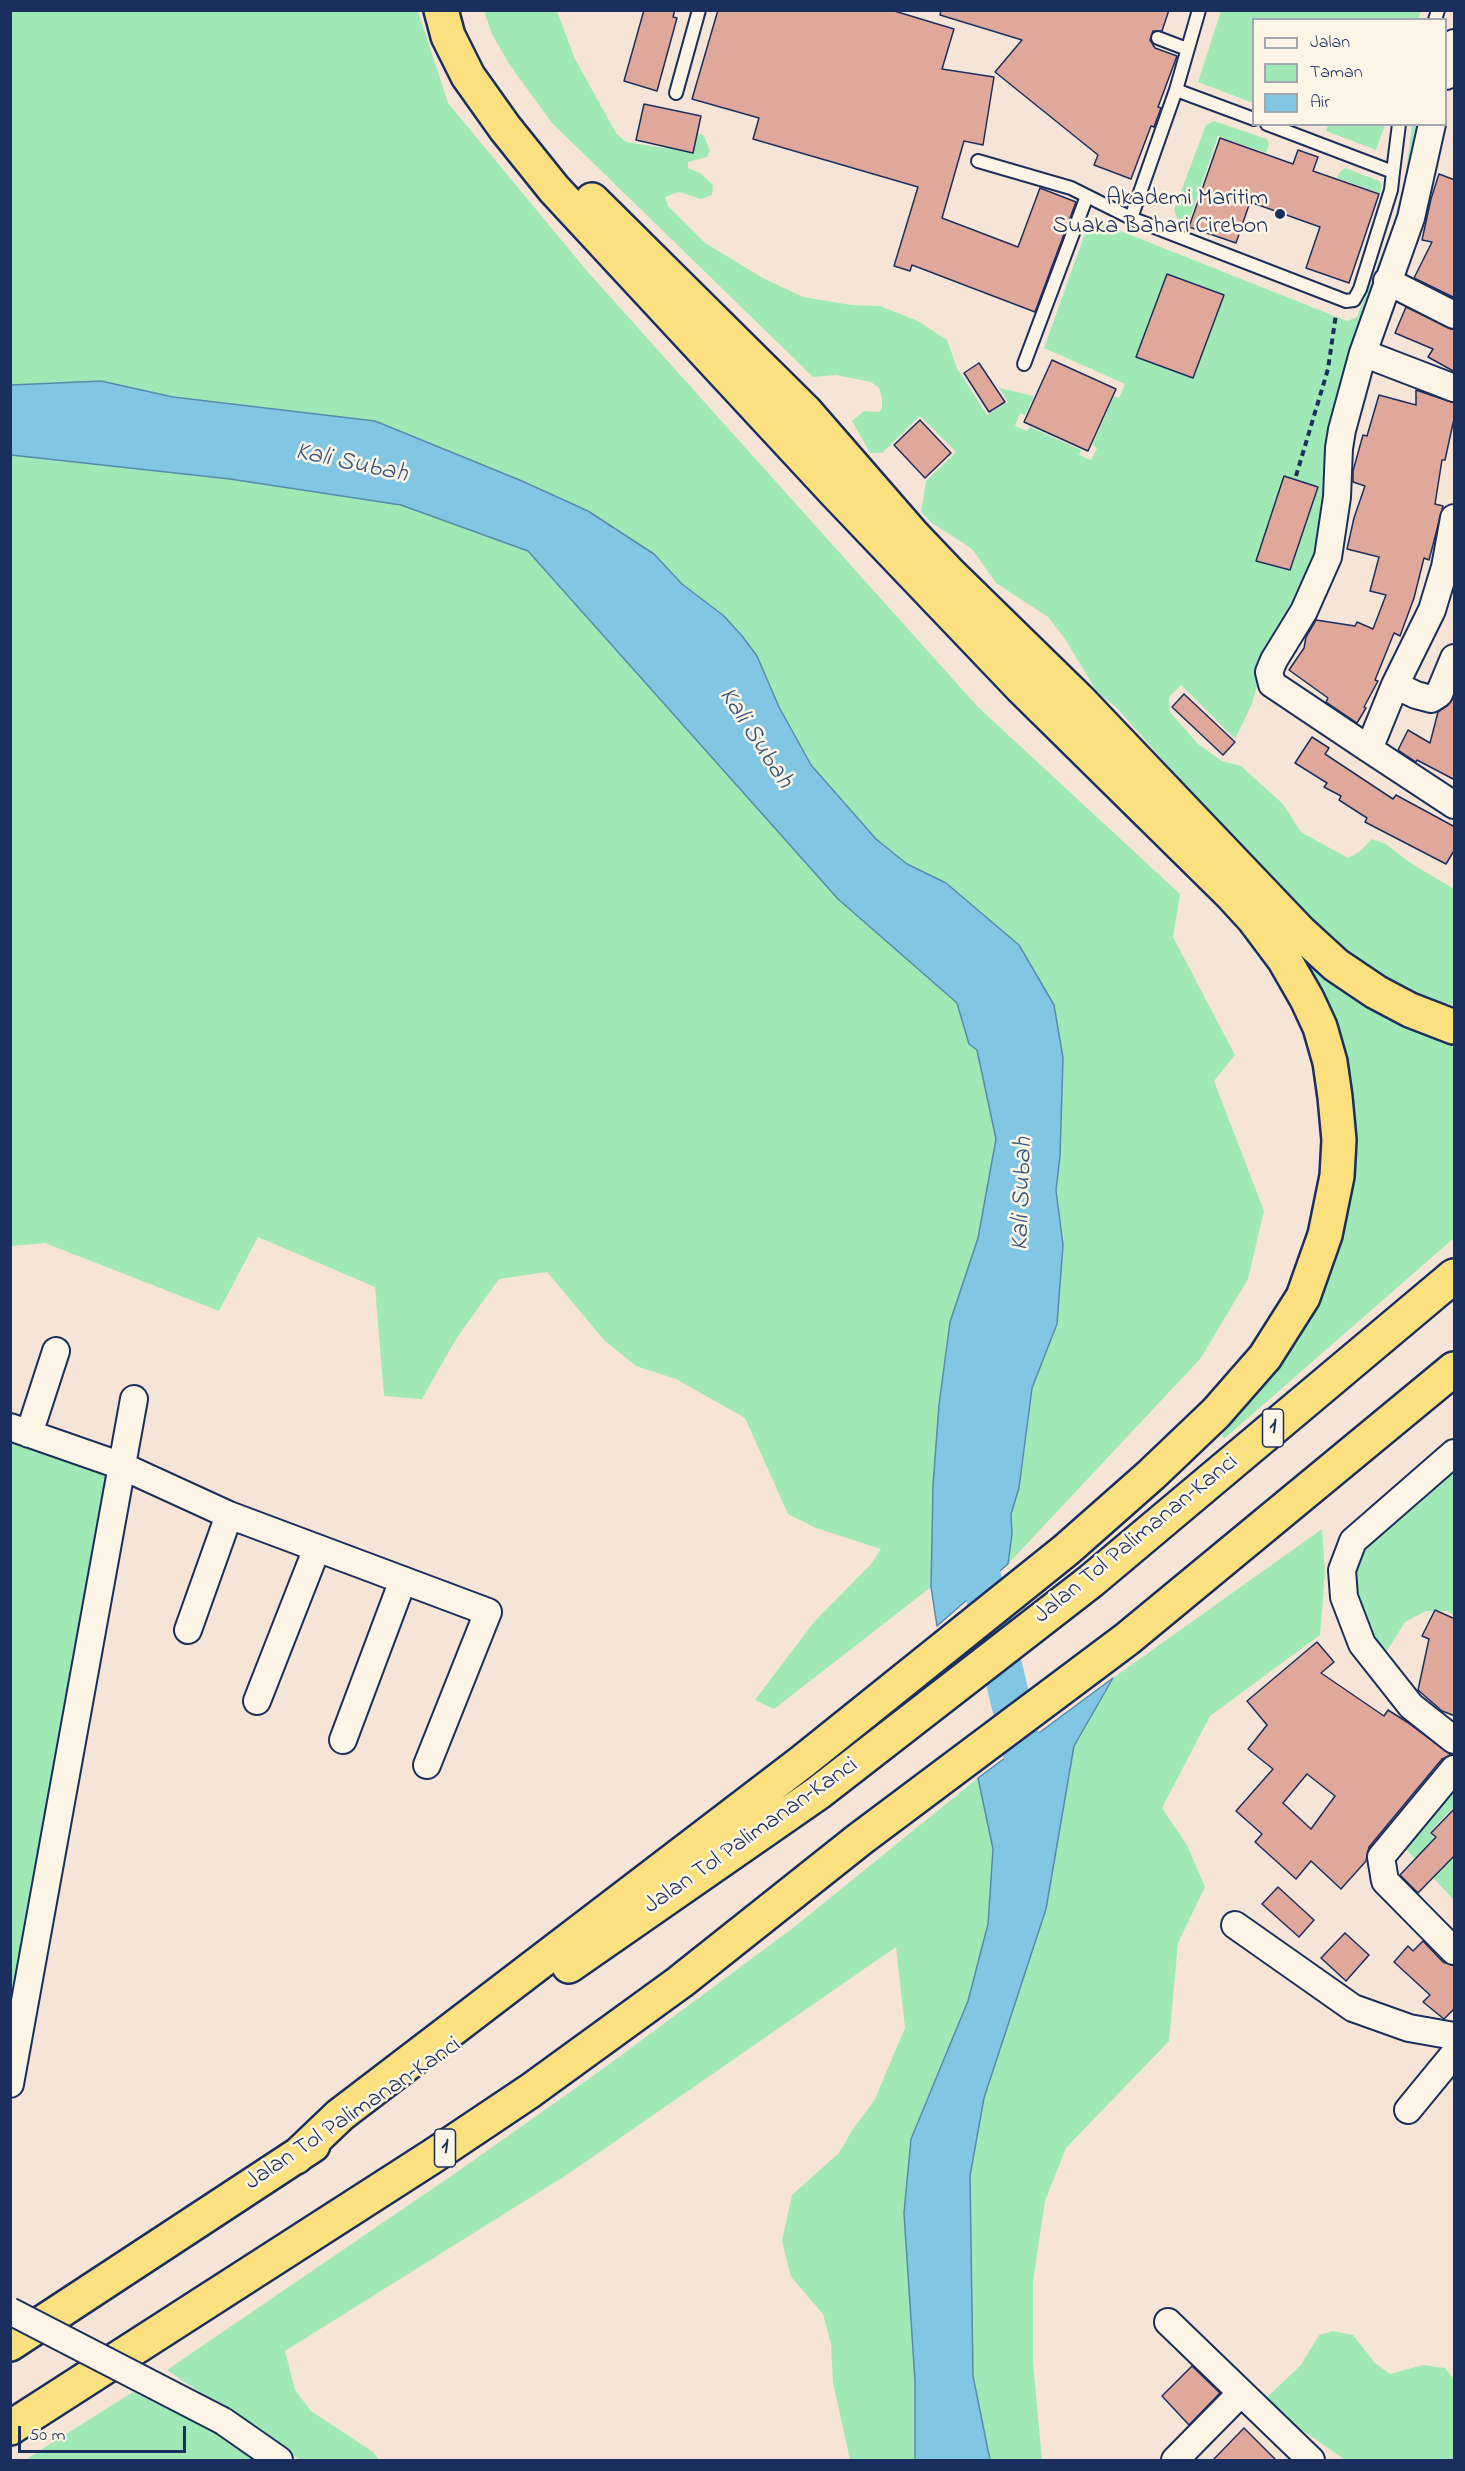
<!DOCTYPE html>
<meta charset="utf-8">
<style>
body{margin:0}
#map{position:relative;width:1465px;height:2471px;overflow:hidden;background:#f6e5d6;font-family:"Indie Flower",sans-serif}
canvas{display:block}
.frame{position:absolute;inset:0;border:12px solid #1b2f5e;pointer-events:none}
.legend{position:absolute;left:1252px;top:18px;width:195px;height:108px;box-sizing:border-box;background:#fcf5e5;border:2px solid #a2a6af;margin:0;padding:8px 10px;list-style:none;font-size:18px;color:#1b2f5e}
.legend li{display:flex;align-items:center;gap:12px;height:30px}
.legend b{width:30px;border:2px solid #a2a6af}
.scale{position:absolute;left:18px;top:2426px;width:168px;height:27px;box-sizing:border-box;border:3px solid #1b2f5e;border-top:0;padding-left:8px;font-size:18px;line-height:21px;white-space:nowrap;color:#1b2f5e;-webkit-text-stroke:4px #fcf5e5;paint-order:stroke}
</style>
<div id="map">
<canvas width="1465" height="2471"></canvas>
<div class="frame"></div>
<ul class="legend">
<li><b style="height:8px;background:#fcf5e5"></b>Jalan</li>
<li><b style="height:16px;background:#a0e9b7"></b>Taman</li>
<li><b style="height:16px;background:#81c6e2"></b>Air</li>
</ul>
<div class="scale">50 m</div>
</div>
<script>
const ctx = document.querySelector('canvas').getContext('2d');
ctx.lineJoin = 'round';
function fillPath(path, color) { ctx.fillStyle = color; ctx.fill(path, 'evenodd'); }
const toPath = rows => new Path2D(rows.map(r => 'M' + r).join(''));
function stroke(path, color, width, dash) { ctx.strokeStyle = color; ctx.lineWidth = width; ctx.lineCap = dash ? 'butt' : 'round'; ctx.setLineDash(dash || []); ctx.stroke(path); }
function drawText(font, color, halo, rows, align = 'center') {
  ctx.font = font + ' "Indie Flower",sans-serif'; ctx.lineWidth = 5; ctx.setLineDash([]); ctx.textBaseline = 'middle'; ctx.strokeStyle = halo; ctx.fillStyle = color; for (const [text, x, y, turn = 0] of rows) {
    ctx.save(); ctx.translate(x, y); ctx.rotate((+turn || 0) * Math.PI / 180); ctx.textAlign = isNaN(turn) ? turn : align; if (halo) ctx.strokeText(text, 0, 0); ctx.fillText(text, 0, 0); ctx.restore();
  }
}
fillPath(toPath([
 [10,11,418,11,448,103,587,271,978,707,1180,894,1173,937,1235,1055,1214,1081,1264,1211,1248,1279,1201,1358,1008,1564,1012,1534,1011,1514,1019,1488,1032,1388,1057,1324,1063,1245,1056,1190,1060,1156,1054,1005,1019,945,946,883,907,864,876,839,811,765,779,707,757,656,742,636,724,616,682,584,654,554,588,511,522,481,375,421,173,397,101,381,11,385],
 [484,11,557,11,575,59,616,133,626,142,664,148,675,147,693,134,698,133,704,136,710,151,707,157,688,162,688,168,700,173,713,185,712,195,701,199,679,192,665,197,668,206,705,243,763,278,803,297,851,305,880,306,918,321,947,340,957,368,987,415,1008,402,999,388,1034,396,1025,415,1020,413,1015,426,1027,431,1030,427,1081,450,1079,455,1091,460,1097,448,1092,445,1114,396,1119,398,1125,384,1044,348,1088,225,1098,222,1347,321,1357,317,1392,228,1405,180,1412,125,1423,125,1322,525,1311,559,1290,605,1265,646,1261,670,1252,704,1235,739,1181,685,1169,697,1170,712,1198,744,1222,761,1241,766,1283,804,1301,832,1348,858,1359,852,1372,839,1386,844,1409,862,1454,889,1454,1005,1405,994,1344,956,1310,918,1256,869,1216,820,1117,708,1097,692,1065,639,1048,617,996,583,972,549,932,523,921,512,926,481,956,452,920,416,882,453,870,453,852,421,864,411,879,412,882,408,882,398,879,388,871,382,836,375,813,377,552,123,509,64,492,34],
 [1221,11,1221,10,1421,11,1418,19,1254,20,1253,103,1198,82],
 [1214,121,1267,139,1269,144,1266,153,1218,136,1187,227,1178,220,1174,210,1206,125],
 [1328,125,1328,124,1385,125,1376,150,1326,131],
 [1345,168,1379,181,1382,185,1380,193,1337,178,1340,172],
 [10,455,230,479,401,505,528,551,838,899,957,1003,969,1043,977,1050,996,1139,978,1238,950,1322,939,1405,933,1485,931,1587,774,1709,755,1700,814,1622,871,1564,881,1549,816,1528,788,1514,745,1418,676,1379,636,1366,604,1340,547,1272,499,1279,456,1339,422,1399,384,1396,375,1287,258,1237,219,1311,45,1243,11,1246],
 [1281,936,1329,978,1362,1002,1403,1026,1454,1045,1454,1238,1225,1438,1222,1437,1223,1432,1274,1370,1348,1155],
 [11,1433,98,1464,110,1476,11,2010],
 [1454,1463,1454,1615,1447,1611,1426,1611,1405,1622,1382,1659,1367,1634,1353,1588,1355,1561,1369,1539,1402,1518,1422,1501,1439,1477],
 [1322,1529,1325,1573,1320,1635,1210,1716,1162,1808,1187,1845,1205,1887,1178,1943,1169,2041,1066,2148,1045,2201,1033,2281,1033,2362,1042,2460,990,2460,973,2376,970,2176,984,2098,1046,1909,1074,1746,1113,1678],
 [978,1778,993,1848,988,1924,968,2001,915,2381,915,2460,850,2460,833,2383,831,2344,823,2314,791,2277,782,2241,792,2195,839,2153,853,2129,874,2101,905,2028,896,1947,568,2174,285,2351,295,2390,311,2411,373,2452,379,2460,300,2460,167,2370,457,2172,604,2068,793,1928],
 [1454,1780,1454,1806,1429,1833,1454,1857,1454,1900,1403,1846],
 [1333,2331,1353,2335,1375,2363,1390,2374,1423,2365,1445,2368,1454,2379,1454,2460,1345,2460,1283,2417,1265,2399,1301,2365,1319,2335],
 [133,2392,215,2432,255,2460,25,2460]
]), '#a0e9b7');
const water = toPath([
 [101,381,173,397,375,421,522,481,588,511,654,554,682,584,724,616,742,636,757,656,779,707,811,765,876,839,907,864,946,883,1019,945,1054,1005,1063,1058,1060,1156,1056,1190,1063,1245,1057,1324,1032,1388,1019,1488,1011,1514,1012,1534,1008,1564,937,1626,931,1587,933,1485,939,1405,950,1322,978,1238,996,1139,977,1050,969,1044,957,1003,838,899,528,551,401,505,230,479,11,455,11,385,101,381],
 [1113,1678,1074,1746,1046,1909,984,2098,970,2176,973,2376,990,2460,915,2460,915,2381,904,2213,911,2139,968,2001,988,1924,993,1849,978,1778,1113,1678]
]);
fillPath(water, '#81c6e2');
stroke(water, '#588aad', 1.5);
stroke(toPath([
 [976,1531,975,1551,1034,1800]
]), '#81c6e2', 40);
const building = toPath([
 [644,10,675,10,673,17,677,18,657,91,624,81,644,10],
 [718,10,891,10,954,29,942,69,994,77,983,145,964,141,942,218,1018,247,1040,188,1076,202,1035,312,912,265,910,271,894,266,918,187,753,139,759,118,692,99,718,10],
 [941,10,1169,10,1162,31,1153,31,1150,40,1155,48,1177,56,1158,107,1161,108,1154,127,1151,126,1131,179,1094,165,1098,155,995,72,1022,40,940,15,941,10],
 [644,104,701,116,693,153,636,140,644,104],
 [1220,138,1293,164,1298,150,1318,157,1313,171,1379,194,1349,283,1306,268,1320,227,1250,202,1236,243,1189,227,1220,138],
 [1439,174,1455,180,1455,298,1414,278,1432,242,1422,240,1431,199,1439,174],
 [1167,274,1224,295,1193,378,1136,357,1167,274],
 [1406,307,1455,330,1455,372,1428,357,1433,349,1395,333,1406,307],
 [1052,360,1116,389,1088,451,1024,422,1052,360],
 [979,363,1005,402,989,412,964,373,979,363],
 [1416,390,1454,403,1454,419,1445,460,1442,460,1435,504,1443,506,1429,560,1424,558,1414,598,1400,636,1394,633,1375,680,1378,681,1364,707,1366,708,1357,723,1326,702,1328,698,1289,670,1304,648,1306,637,1316,620,1355,626,1357,622,1373,629,1386,595,1370,591,1379,557,1347,549,1354,518,1365,486,1353,482,1353,471,1363,435,1367,436,1379,395,1416,405,1416,390],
 [920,420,951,453,925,478,894,445,920,420],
 [1284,476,1318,487,1290,570,1256,561,1284,476],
 [1184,694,1235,742,1223,755,1172,707,1184,694],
 [1455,696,1455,780,1417,760,1416,762,1398,750,1408,730,1430,743,1438,712,1447,706,1455,696],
 [1312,737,1329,748,1325,754,1393,799,1396,795,1455,827,1455,849,1446,864,1365,822,1367,818,1339,800,1341,796,1324,787,1327,783,1295,763,1312,737],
 [1435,1610,1455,1619,1455,1716,1442,1711,1418,1690,1429,1639,1422,1636,1435,1610],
 [1317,1642,1334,1662,1321,1673,1384,1716,1388,1710,1407,1722,1451,1755,1442,1759,1369,1847,1366,1861,1341,1889,1311,1861,1296,1879,1255,1842,1262,1834,1236,1811,1273,1769,1248,1749,1267,1725,1247,1701,1317,1642],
 [1307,1774,1335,1796,1311,1829,1283,1803,1307,1774],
 [1455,1808,1455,1855,1418,1893,1400,1875,1436,1837,1431,1833,1455,1808],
 [1278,1887,1314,1920,1299,1937,1262,1904,1278,1887],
 [1345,1933,1369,1955,1346,1981,1321,1958,1345,1933],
 [1423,1941,1443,1962,1455,1966,1455,2008,1444,2019,1423,2002,1430,1995,1394,1962,1408,1946,1413,1951,1423,1941],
 [1192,2366,1220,2393,1189,2425,1162,2396,1192,2366],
 [1244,2428,1276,2460,1213,2460,1244,2428]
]);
fillPath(building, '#e0a79b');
stroke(building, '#1b2f5e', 1.5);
const lane = toPath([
 [1199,10,1176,90,1254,119],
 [1435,20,1438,10],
 [1158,38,1187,49],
 [676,93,699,10],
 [1267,124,1393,172,1399,124],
 [978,161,1071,188,1131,218,1346,301,1354,300,1360,289,1391,190,1393,172],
 [1131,218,1176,90],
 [1024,364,1087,196]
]);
const street = toPath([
 [1446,76,1454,43],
 [1432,124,1411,218,1363,353,1342,430,1339,448,1337,497,1328,557,1304,611,1274,660,1269,672,1272,684,1369,749,1395,685,1432,610,1445,567,1454,518],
 [1387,281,1454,315],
 [1363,353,1454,388],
 [1395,685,1416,695,1431,699,1439,694,1454,658],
 [1369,749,1454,805],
 [10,1427,122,1466,229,1515,488,1612,427,1765],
 [29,1434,56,1351],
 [1454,1453,1353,1541,1342,1570,1344,1597,1362,1644,1411,1706,1454,1740],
 [188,1630,229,1515],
 [257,1701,317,1548],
 [343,1740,403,1580],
 [1454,1769,1381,1857,1385,1881,1454,1951],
 [1235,1925,1353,2008,1409,2028,1454,2036],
 [10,2084,134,1399],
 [1408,2110,1454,2054],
 [1168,2322,1311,2460],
 [223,2421,279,2460],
 [1175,2460,1241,2393]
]);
const highway = toPath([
 [592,200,806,412,912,534,950,574,1078,699,1300,932,1336,965,1376,992,1410,1010,1454,1027],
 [569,1966,818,1793,1091,1581,1454,1276],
 [296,2157,340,2115,802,1762,1066,1550,1151,1475,1216,1413,1265,1357,1303,1297,1325,1235,1337,1176,1339,1140,1335,1097,1330,1062,1320,1027,1307,999,1284,959,1254,919,1231,894,1022,688,835,492,554,189,505,128,468,76,448,36,441,10],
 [10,2344,313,2145],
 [10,2428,433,2156,530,2091,680,1982,860,1839,1127,1639,1454,1369]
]);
stroke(lane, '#1b2f5e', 16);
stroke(street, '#1b2f5e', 30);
stroke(highway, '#1b2f5e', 38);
stroke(toPath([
 [1296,476,1328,369,1336,314]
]), '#1b2f5e', 4, [6, 4.5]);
stroke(lane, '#fcf5e5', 12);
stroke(street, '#fcf5e5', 26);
stroke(highway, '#fbe080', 33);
const streetBridge = toPath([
 [10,2311,223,2421]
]);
stroke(streetBridge, '#1b2f5e', 30, []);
stroke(streetBridge, '#fcf5e5', 26);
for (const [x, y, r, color] of [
 [1280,214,6,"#1b2f5e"]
]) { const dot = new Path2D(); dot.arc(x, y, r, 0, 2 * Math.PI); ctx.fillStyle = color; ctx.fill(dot); stroke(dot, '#fcf5e5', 2); }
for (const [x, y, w] of [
 [1273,1428,21],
 [445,2148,21]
]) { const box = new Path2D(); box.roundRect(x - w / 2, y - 19, w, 38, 4.5); ctx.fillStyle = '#fcf5e5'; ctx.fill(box); stroke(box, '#1b2f5e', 1.5); }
drawText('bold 22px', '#1b2f5e', null, [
 ["1",1273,1428],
 ["1",445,2148]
]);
drawText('24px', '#1b2f5e', '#fcf5e5', [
 ["Akademi Maritim",1268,200],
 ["Suaka Bahari Cirebon",1268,228]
], 'right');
drawText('24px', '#1b2f5e', '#fcf5e5', [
 ["Jalan Tol Palimanan–Kanci",1137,1540,-39],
 ["Jalan Tol Palimanan–Kanci",752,1837,-35],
 ["Jalan Tol Palimanan–Kanci",354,2115,-34]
]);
drawText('italic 26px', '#34557f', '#fcf5e5', [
 ["Kali Subah",351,465,12],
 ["Kali Subah",754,739,57],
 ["Kali Subah",1024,1194,-88]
]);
</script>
